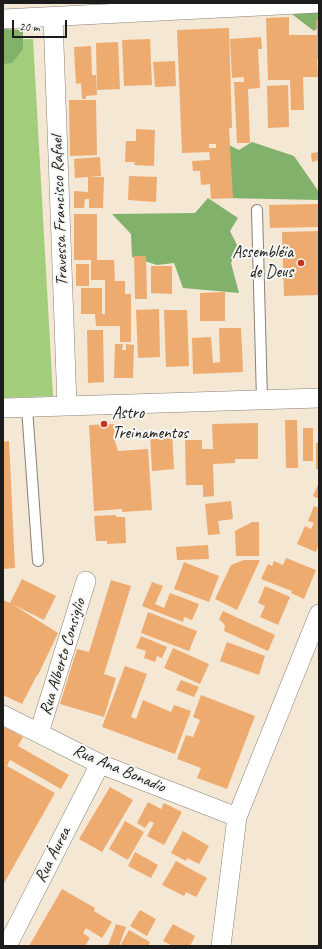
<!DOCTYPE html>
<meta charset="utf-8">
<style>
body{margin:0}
#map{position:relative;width:322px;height:949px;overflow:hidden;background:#f4e7d4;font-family:Caveat,sans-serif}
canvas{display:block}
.frame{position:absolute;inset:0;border:4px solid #1c1c1c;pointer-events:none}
.scale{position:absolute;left:12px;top:20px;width:55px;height:18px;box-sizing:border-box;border:2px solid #1c1c1c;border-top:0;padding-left:5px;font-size:12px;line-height:14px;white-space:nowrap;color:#1c1c1c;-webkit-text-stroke:3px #f6f6f2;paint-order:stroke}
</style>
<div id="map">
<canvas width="322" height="949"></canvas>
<div class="frame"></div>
<div class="scale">20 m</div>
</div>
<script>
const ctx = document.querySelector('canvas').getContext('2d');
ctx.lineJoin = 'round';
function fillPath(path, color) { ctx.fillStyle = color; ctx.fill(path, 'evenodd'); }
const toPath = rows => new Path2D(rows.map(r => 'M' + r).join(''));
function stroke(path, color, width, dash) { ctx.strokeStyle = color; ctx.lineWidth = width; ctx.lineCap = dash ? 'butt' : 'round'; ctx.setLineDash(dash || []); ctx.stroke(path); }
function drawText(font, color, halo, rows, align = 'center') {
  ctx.font = font + ' Caveat,sans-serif'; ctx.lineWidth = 4; ctx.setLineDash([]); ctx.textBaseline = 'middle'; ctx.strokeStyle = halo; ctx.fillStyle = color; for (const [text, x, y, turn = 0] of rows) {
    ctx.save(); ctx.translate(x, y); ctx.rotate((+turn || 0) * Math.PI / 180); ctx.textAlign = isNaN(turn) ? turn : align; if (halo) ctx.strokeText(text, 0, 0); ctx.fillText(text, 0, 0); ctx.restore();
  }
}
fillPath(toPath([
 [33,39,53,396,3,398,3,40]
]), '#a2ce7b');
fillPath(toPath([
 [297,3,319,3,319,27,314,31,293,15],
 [3,29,23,30,23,49,12,63,3,64],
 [252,142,294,156,319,192,319,200,223,198,229,145,239,150],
 [208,198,238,218,230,231,238,247,231,263,239,293,183,288,174,263,157,265,132,257,131,234,112,214,195,213]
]), '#81b16b');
fillPath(toPath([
 [289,17,289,35,317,35,316,20,319,20,319,59,317,59,318,77,303,77,304,110,291,110,290,80,268,80,266,18],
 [229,28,232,128,229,128,233,198,211,199,210,184,201,185,200,171,193,171,192,161,210,160,209,152,182,153,177,30],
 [209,144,216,144,216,148,209,148],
 [261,37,262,49,258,49,260,88,248,89,250,143,237,143,234,82,244,82,244,77,232,78,230,39],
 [150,39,152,85,124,86,122,40],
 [118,42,120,89,97,90,96,43],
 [91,46,92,75,96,75,97,95,86,96,86,99,82,99,81,83,76,84,74,47],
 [175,61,176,86,155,87,153,62],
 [288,85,289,127,268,128,267,86],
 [69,100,96,100,97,155,70,156],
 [136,129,155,130,154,166,134,165,135,162,125,162,126,141,136,141],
 [319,152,319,160,312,162,311,153],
 [100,157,101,176,75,178,74,159],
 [129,176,157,177,156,202,128,200],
 [88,177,104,177,103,208,89,208,89,199,85,199,84,208,74,208,74,191,88,192],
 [319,204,319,227,270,228,269,205],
 [74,214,97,214,97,260,114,260,115,281,125,281,125,294,131,294,131,342,120,342,120,326,96,326,95,314,81,314,81,288,102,288,102,314,105,314,105,280,91,280,91,260,74,260],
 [319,231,319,295,284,296,282,232],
 [134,256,146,256,147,299,135,299],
 [76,264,89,264,89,286,76,286],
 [151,266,172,266,172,294,151,293],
 [225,292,225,321,200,321,200,293],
 [159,309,160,357,138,358,136,310],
 [164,310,187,310,189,366,166,367],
 [219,328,241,328,243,372,193,374,192,338,211,337,213,363,220,362],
 [87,330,103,330,104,382,88,383],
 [115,344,123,344,122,350,126,350,126,344,134,345,133,378,114,378],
 [285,420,297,420,298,468,286,468],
 [258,423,258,459,235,459,235,463,213,464,214,496,203,497,203,485,186,485,185,440,202,440,202,449,213,449,212,424],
 [114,424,115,441,118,451,148,449,152,510,122,512,122,509,94,511,89,425],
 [303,428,313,428,313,461,303,461],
 [172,432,174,469,152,471,150,433],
 [9,441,15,568,3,569,3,442],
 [316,443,319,443,319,469,316,469],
 [319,482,319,499,313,496],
 [231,501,233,519,218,521,220,534,208,535,205,504],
 [314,506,319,508,319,544,316,552,297,544,305,526,311,529,314,523,308,521],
 [116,515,116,517,125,517,126,543,107,544,107,541,96,541,94,516],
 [252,522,259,522,259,556,236,556,235,531],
 [208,545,209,559,177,560,176,547],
 [286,558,316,570,304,599,291,593,292,591,261,579,268,564,272,566,274,561,283,565],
 [244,560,260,560,237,610,215,599,231,565],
 [184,562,219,576,209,602,174,589],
 [22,579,56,596,44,620,12,604,58,633,38,675,37,675,22,704,3,695,3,600,10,603],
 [111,580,131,586,104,674,116,678,104,717,60,704,77,649,89,652],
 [152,582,163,586,155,604,164,608,170,593,199,604,192,620,184,617,183,622,142,606],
 [265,586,290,597,278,625,260,617,265,606,258,603],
 [223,611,275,635,268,651,224,631,225,625,219,619],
 [148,612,197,631,189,651,141,633],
 [141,636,167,647,162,658,157,656,155,662,144,658,146,651,136,648],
 [227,642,265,656,259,675,220,661],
 [173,648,209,664,200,684,164,668],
 [125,666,147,674,131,717,136,719,143,700,171,712,174,705,191,711,175,754,102,727],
 [181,680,199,687,194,697,176,690],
 [201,695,255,716,227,789,197,778,201,768,177,759,186,735,193,737,200,720,193,717],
 [5,727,23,737,18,746,69,775,61,789,10,760,7,766,55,793,3,885,3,731],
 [110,787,133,800,102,852,79,839],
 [148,802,161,809,164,803,182,812,164,845,147,836,154,823,150,821,145,828,137,823],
 [125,821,144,832,128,860,109,849],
 [183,831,209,846,199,864,187,858,186,861,171,853],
 [135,852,158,865,151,878,128,866],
 [176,861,207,878,196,897,186,892,184,896,162,885],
 [62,889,95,908,94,911,112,922,102,938,86,928,83,933,90,938,85,946,29,946],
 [140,910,156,919,147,936,130,926],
 [116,924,126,927,119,946,108,946],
 [173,924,195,936,190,946,173,946,163,941],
 [129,930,150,942,148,946,120,946]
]), '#eeab70');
const lane = toPath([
 [257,210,262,400],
 [27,408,38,561]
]);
const street = toPath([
 [53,17,67,406],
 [3,19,319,3],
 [3,408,319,398],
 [3,715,100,764,237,817],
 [39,733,86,581],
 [7,946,100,764],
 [221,946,237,817,319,614]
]);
stroke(lane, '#888278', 12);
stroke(street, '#888278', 20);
stroke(lane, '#fff', 10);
stroke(street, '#fff', 19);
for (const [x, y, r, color] of [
 [301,263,4,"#c8321e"],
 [104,424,4,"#c8321e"]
]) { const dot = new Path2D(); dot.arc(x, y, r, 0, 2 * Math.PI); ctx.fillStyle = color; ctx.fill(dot); stroke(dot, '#f6f6f2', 1.5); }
drawText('17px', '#1c1c1c', '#f6f6f2', [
 ["Travessa Francisco Rafael",60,211,-92],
 ["Rua Alberto Consiglio",63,657,-73],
 ["Rua Ana Bonadio",119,769,23],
 ["Rua Áurea",53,855,-63]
]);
drawText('17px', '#1c1c1c', '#f6f6f2', [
 ["Assembléia",293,253],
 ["de Deus",293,273],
 ["Astro",112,414,"left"],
 ["Treinamentos",112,434,"left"]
], 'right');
</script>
